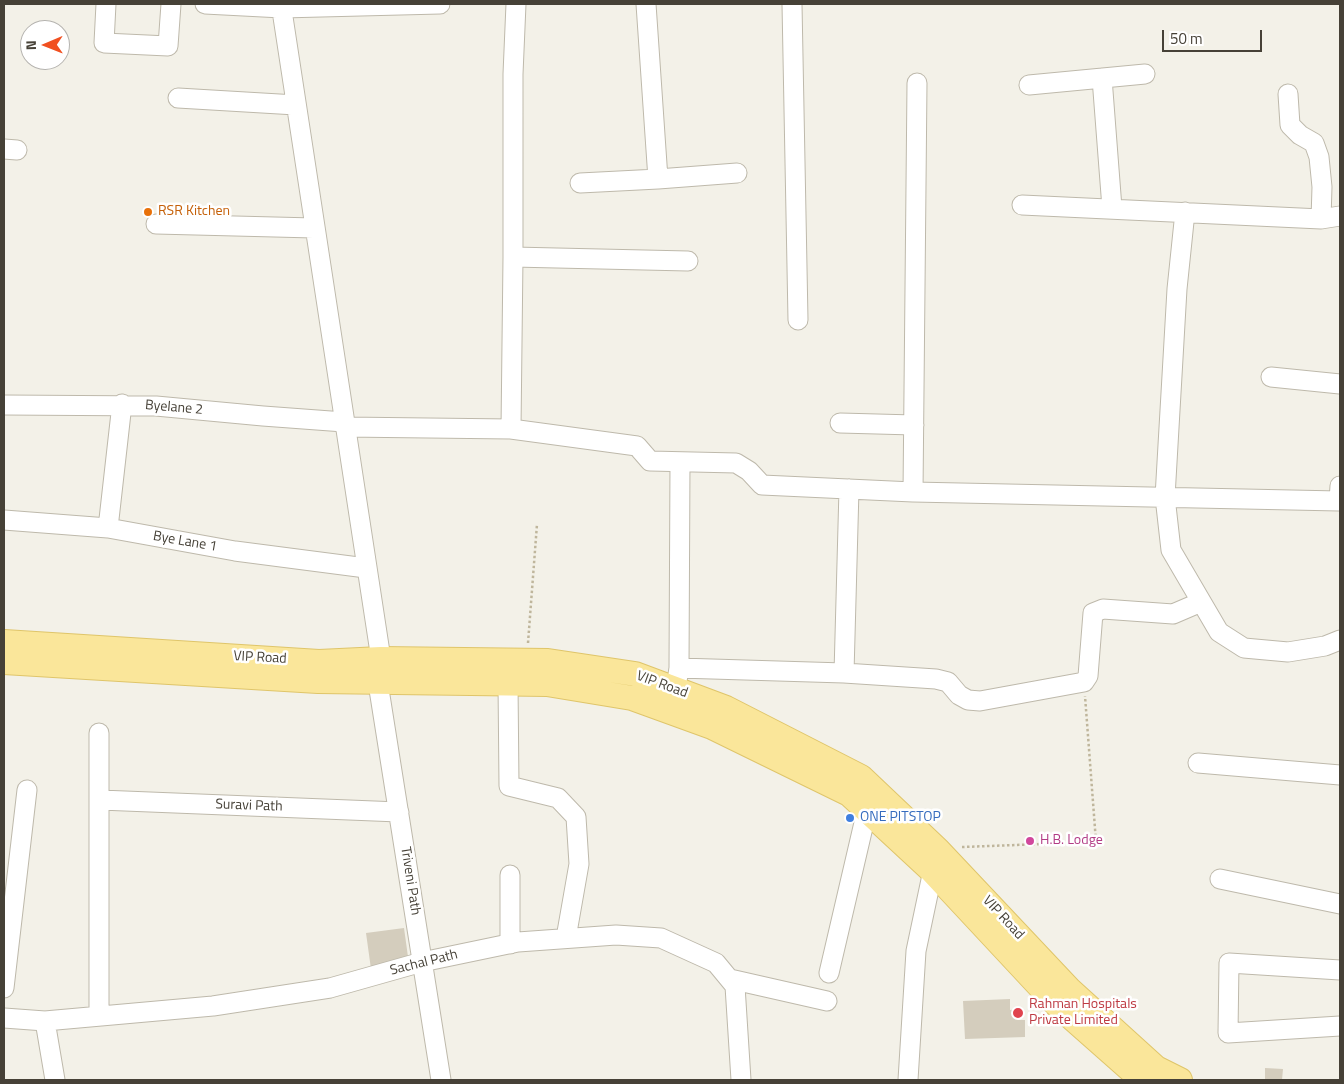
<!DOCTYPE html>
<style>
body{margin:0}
#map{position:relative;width:1344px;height:1084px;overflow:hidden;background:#f3f1e8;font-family:"Titillium Web",sans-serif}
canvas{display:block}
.frame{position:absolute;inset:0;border:5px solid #464137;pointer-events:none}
.north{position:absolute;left:20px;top:20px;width:50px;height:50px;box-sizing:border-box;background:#fff;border:1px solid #b5b3af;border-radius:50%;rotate:269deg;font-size:14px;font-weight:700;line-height:20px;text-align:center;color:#464137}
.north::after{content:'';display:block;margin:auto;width:18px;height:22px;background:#f15020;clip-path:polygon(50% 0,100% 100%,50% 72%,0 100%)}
.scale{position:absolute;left:1162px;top:30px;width:100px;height:22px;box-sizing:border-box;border:2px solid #464137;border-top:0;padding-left:6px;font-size:15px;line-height:18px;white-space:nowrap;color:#464137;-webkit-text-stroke:4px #fff;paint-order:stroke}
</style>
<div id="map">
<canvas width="1344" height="1084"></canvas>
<div class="frame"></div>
<div class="north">N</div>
<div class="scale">50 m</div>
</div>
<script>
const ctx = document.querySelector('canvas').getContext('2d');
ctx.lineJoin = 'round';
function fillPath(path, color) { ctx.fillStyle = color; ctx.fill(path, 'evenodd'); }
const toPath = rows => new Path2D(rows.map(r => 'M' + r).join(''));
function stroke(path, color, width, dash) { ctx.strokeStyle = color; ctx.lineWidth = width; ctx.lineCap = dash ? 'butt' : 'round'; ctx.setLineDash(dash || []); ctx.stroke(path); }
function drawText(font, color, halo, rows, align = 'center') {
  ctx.font = font + ' "Titillium Web",sans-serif'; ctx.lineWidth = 5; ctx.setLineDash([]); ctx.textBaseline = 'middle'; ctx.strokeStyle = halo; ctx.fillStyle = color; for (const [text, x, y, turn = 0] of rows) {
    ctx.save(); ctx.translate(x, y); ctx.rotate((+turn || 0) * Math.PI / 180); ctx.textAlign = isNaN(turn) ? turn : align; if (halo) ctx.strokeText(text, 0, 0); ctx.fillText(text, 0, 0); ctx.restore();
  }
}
fillPath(toPath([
 [404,928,409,964,371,969,366,933],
 [1010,999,1010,1010,1018,1009,1018,1020,1025,1020,1025,1037,965,1039,963,1001],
 [1265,1068,1283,1069,1282,1080,1265,1080]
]), '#d4cdbd');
const minor = toPath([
 [106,4,104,43,168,46,171,4],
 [205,4,282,8,440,4],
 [281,4,381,659,378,683,441,1080],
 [646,4,658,179],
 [792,4,798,320],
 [1102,78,1112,208],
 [1029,85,1145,74],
 [1288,94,1290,125,1300,135,1314,143,1319,157,1322,187,1321,219],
 [178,98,296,105],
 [4,149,17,150],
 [580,183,658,179,737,173],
 [1022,205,1321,219,1340,216],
 [1185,212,1177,289,1165,497,1171,550,1219,632,1244,648,1288,652,1325,646,1340,640],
 [156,224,314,228],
 [513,257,688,261],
 [1271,377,1340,384],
 [4,405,156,406,263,416,344,422],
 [840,423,914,425],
 [345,427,511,429,637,446,650,461,736,463,749,471,762,485,913,492,1339,501,1340,486],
 [511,429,513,257,513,74,516,4],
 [913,492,917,83],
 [4,520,108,528,235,551,366,568],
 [108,528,122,404],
 [679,668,844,673,936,679,948,682,959,695,968,700,980,701,1084,682,1088,676,1093,613,1103,609,1173,614,1201,602],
 [844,673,849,489],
 [677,681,679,668,680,462],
 [508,683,509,786,558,798,576,817,579,864,566,938],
 [1198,763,1340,775],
 [100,800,399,812],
 [1220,879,1340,904],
 [510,944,510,875],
 [1340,970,1229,963,1228,1033,1340,1026],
 [829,973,867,810],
 [730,979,827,1001],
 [4,988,27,790],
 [99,1016,99,733],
 [4,1018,45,1021,213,1006,330,988,422,962,518,942,616,935,661,938,716,963,735,986,741,1080],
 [45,1021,55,1080],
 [908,1080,916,951,935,861]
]);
const major = toPath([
 [4,642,319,662,381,659,548,661,635,674,726,708,861,777,938,850,1070,990,1156,1068,1180,1080],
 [4,662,318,681,547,684,632,698,712,727,849,794,932,871,1056,1004,1142,1080]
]);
stroke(minor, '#beb9ab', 21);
stroke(major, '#dfc56a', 26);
stroke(toPath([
 [528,643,537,524],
 [962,847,1096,842,1085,696]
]), '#bfb69c', 2.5, [2.5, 2.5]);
stroke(minor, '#fff', 19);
stroke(major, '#fae69a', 24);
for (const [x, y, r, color] of [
 [148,212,5,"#e8710a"],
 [850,818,5,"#3f7fe0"],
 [1030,841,5,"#d1479c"],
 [1018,1013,6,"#e0444e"]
]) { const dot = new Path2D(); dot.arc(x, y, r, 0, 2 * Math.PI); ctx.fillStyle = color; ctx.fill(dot); stroke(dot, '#fff', 2); }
drawText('14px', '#c56008', '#fff', [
 ["RSR Kitchen",158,212]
], 'left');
drawText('14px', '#464137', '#fff', [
 ["Byelane 2",174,408,5],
 ["Bye Lane 1",185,542,10],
 ["VIP Road",260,658,3],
 ["VIP Road",662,685,20],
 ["Suravi Path",249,806,2],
 ["Triveni Path",410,881,81],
 ["VIP Road",1003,918,47],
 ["Sachal Path",424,963,-14]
]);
drawText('14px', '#366cbe', '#fff', [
 ["ONE PITSTOP",860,818]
], 'left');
drawText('14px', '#b23c85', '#fff', [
 ["H.B. Lodge",1040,841]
], 'left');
drawText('14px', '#be3a42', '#fff', [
 ["Rahman Hospitals",1029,1005],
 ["Private Limited",1029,1021]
], 'left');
</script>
